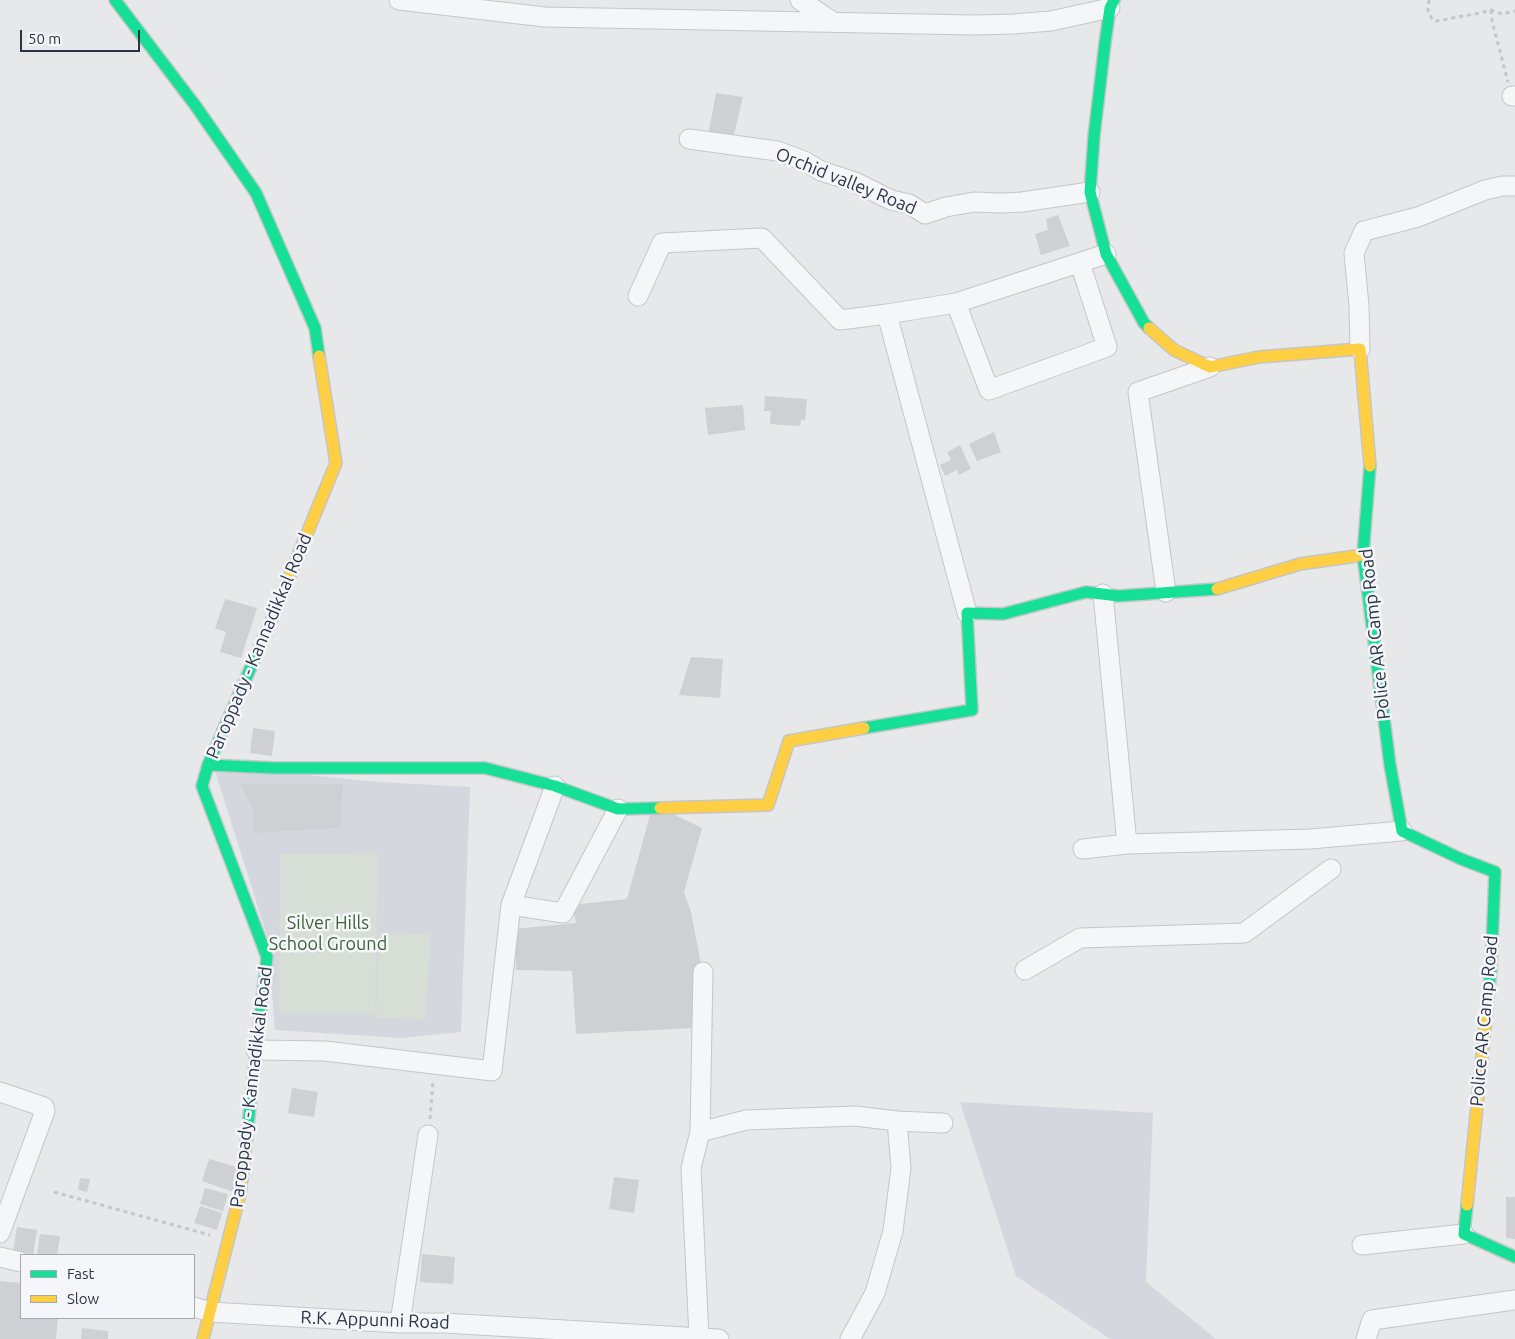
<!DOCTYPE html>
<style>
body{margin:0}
#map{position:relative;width:1515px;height:1339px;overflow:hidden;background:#e6e8ea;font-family:Ubuntu,sans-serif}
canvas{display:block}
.legend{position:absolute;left:20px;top:1254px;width:175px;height:65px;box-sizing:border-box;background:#f4f6f9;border:1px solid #a4a8b1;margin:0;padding:6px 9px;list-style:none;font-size:15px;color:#2b3445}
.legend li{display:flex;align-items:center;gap:10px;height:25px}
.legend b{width:25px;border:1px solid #a4a8b1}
.scale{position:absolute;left:20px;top:30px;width:120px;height:22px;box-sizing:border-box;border:2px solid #2b3445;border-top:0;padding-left:6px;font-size:15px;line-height:18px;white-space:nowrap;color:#2b3445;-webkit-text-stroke:4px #f4f6f9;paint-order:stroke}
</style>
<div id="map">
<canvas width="1515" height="1339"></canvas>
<ul class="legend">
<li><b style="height:6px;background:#16e098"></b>Fast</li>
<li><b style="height:6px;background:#ffcf43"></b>Slow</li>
</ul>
<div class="scale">50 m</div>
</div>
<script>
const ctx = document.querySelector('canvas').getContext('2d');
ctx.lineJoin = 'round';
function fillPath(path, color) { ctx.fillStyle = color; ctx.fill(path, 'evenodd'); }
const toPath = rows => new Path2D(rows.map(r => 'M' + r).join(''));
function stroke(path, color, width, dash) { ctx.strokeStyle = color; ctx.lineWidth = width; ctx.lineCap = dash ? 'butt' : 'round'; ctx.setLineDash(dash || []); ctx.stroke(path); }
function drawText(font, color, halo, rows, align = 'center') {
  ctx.font = font + ' Ubuntu,sans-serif'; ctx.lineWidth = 5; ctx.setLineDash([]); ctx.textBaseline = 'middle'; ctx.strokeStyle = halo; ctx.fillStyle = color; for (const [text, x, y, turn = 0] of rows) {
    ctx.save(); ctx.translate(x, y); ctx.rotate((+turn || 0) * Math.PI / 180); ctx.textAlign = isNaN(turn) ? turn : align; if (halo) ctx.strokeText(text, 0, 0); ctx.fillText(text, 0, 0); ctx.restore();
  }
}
fillPath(toPath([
 [215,771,295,774,379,782,470,787,461,1032,401,1038,275,1030,268,939],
 [960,1102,1153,1113,1146,1282,1216,1339,1110,1339,1016,1276]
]), '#d4d7dd');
fillPath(toPath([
 [378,853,375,1013,279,1013,280,854],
 [380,932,430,934,426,1020,376,1018]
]), '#d6ded6');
fillPath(toPath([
 [716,93,743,97,732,142,708,136],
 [1058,215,1070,246,1041,255,1035,234,1048,230,1046,219],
 [765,396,807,399,805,420,801,420,800,426,770,424,771,411,764,411],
 [743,405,745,430,708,435,705,408],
 [994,432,1001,452,977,461,969,444],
 [960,445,971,469,959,475,957,470,945,476,940,465,951,460,947,452],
 [225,599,257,608,241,658,220,652,226,632,215,628],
 [691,657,723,659,720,698,679,695],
 [253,728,275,731,272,756,250,753],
 [240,784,343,784,340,828,253,833,253,809],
 [673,814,702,828,684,892,691,912,713,1027,576,1034,572,971,516,970,515,929,576,923,572,905,627,899,650,815],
 [292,1088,318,1092,314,1117,288,1113],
 [209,1159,240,1168,236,1193,202,1181],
 [614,1177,639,1180,634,1213,609,1209],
 [80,1178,90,1179,87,1192,78,1190],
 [205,1188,228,1194,223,1211,200,1204],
 [1506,1197,1515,1197,1515,1239,1506,1238],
 [200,1206,222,1213,217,1230,194,1223],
 [17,1227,37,1230,33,1255,13,1252],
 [40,1234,60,1236,57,1255,37,1255],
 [422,1254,455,1257,453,1284,420,1282],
 [0,1281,21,1283,21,1318,58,1318,56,1339,0,1339],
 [82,1328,108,1331,108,1339,81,1339]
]), '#ced0d3');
const street = toPath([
 [399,0,545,17,974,25,1014,24,1051,21,1110,8],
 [800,0,833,22],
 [1512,96,1515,96],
 [689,139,777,151,804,161,821,171,855,182,891,200,909,204,925,214,946,207,974,202,1001,203,1022,202,1090,192],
 [1080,263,1107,347,989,390,956,303,1106,254],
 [638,296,662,243,762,238,840,320,887,314,967,613],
 [887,314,956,303],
 [1360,349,1359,306,1354,253,1364,231,1418,217,1485,190,1503,186,1515,186],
 [1166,592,1138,392,1210,367],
 [1103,594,1127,844],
 [1083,849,1127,844,1310,839,1402,831],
 [511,905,563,913,618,809],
 [1025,970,1080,938,1244,933,1331,869],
 [256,1050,325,1051,492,1071,511,905,555,786],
 [0,1092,44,1107,45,1111,0,1233],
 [897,1121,943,1123],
 [700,1132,703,972],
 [1362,1245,1464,1234],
 [0,1257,21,1262],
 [194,1307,210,1312,400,1323,444,1323,719,1339],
 [400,1323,428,1135],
 [699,1337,691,1168,700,1132,746,1120,855,1116,897,1121,901,1168,893,1231,875,1293,850,1339],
 [1366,1339,1372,1320,1515,1300]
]);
const fast = toPath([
 [115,0,195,105,256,193,315,328,319,356],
 [1114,0,1110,8,1105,43,1094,136,1090,192,1106,254,1144,323,1149,328],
 [1370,466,1363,555,1390,765,1402,831,1461,859,1495,872,1491,969,1488,997],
 [864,728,972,710,967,613,1003,614,1086,592,1118,596,1217,589],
 [208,765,275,768,485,768,555,786,618,809,660,808],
 [242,1178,267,957,202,786,208,765,272,619],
 [1467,1205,1464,1234,1515,1257]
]);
const slow = toPath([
 [1149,328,1174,350,1210,367,1259,357,1360,349,1370,466],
 [1217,589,1300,564,1363,555],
 [272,619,336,463,319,356],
 [660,808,768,805,789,741,864,728],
 [1467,1205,1488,997],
 [203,1339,240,1194,242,1178]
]);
stroke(street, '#c4c6c8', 21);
stroke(fast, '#c4c6c8', 14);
stroke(slow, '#c4c6c8', 14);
stroke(toPath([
 [1429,0,1428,11,1432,19,1436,21,1480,13,1491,10,1502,14,1515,11],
 [1491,10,1492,21,1508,82],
 [430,1119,433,1081],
 [54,1192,210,1235]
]), '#c5c6ca', 3, [4, 4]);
stroke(street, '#f5f6f7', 19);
stroke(fast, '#16e098', 11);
stroke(slow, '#ffcf43', 11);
drawText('18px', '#2b3445', '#f4f6f9', [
 ["Orchid valley Road",846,181,22],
 ["Police AR Camp Road",1375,634,-96],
 ["Paroppady - Kannadikkal Road",259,646,-67],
 ["Police AR Camp Road",1484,1021,-85],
 ["Paroppady - Kannadikkal Road",251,1087,-83],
 ["R.K. Appunni Road",375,1320,2]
]);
drawText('18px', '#3f6138', '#f4f6f9', [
 ["Silver Hills",328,923],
 ["School Ground",328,944]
]);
</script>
